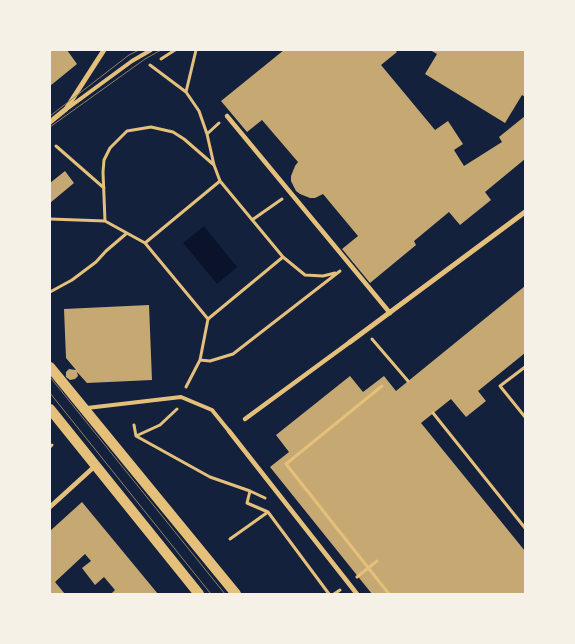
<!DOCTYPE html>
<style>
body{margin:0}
#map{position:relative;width:575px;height:644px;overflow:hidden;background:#14213d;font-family:Arial,sans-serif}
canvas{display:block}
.frame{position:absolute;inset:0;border:51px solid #f6f1e7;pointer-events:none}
</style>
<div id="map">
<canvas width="575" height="644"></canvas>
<div class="frame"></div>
</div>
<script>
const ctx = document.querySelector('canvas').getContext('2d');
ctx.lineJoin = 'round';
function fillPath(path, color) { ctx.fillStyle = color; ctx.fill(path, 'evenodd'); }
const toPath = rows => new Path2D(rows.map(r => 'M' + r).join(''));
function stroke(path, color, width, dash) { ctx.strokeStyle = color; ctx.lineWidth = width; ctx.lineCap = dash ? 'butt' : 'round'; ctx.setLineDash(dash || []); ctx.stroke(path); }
fillPath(toPath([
 [204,226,237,267,217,284,183,243]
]), '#0b132b');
fillPath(toPath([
 [50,50,67,50,77,64,50,86],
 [284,50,395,50,397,52,381,65,435,130,448,121,463,144,454,150,464,166,502,142,499,137,525,116,525,159,485,192,491,200,460,225,449,212,414,241,416,245,370,283,342,249,358,236,323,194,315,198,310,198,300,194,296,191,291,181,291,176,295,166,298,162,262,120,247,132,221,101],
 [430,50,525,50,525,97,522,95,505,123,425,74,437,54],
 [65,171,74,183,50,203,50,183],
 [525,286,525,353,478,391,486,401,466,417,451,399,421,423,525,551,525,594,372,594,270,467,289,452,276,435,350,376,363,392,384,376,396,391],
 [149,305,152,380,87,383,77,372,78,376,75,379,70,380,66,377,66,372,69,369,76,370,66,358,64,309],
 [82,502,158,594,111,594,115,590,104,577,95,585,82,568,91,561,85,554,55,582,65,594,50,594,50,531]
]), '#c6a872');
stroke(toPath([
 [196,50,186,92,199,111,207,134,214,165,220,181],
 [161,59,175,50],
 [150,65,186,92],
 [207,134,219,123],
 [56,146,104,188],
 [50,219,105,221,145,243,208,319,200,360,186,387],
 [252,220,282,199],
 [105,221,103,172,104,160,110,148,127,131,151,127,173,132,184,139,214,165],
 [145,243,220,181,283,257,208,319],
 [283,257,305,275,323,276,335,273],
 [50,292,72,280,96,262,106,251,127,233],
 [372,339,408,381],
 [200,360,210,361,233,354,340,271],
 [525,367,500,386,525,417],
 [382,386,286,464,389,594],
 [433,413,525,528],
 [134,425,136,436,210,477,250,491,265,498],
 [136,436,160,425,177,409],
 [50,447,52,445],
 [250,491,247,503,268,512,329,594],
 [230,539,268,512],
 [357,577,377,561],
 [334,594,340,590]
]), '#e5c07b', 3);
stroke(toPath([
 [68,108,132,61,151,50],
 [87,408,181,397,212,410,229,431]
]), '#e5c07b', 4);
stroke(toPath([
 [227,116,390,313],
 [245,419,350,342],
 [229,431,357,594],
 [50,507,95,466]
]), '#e5c07b', 4.5);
stroke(toPath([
 [50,122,66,109,104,50],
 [350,342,525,212]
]), '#e5c07b', 5);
stroke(toPath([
 [50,367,236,594],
 [50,409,199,594]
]), '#e5c07b', 10);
stroke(toPath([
 [50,116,129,55,139,50],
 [50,127,145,59,161,50],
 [50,377,225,594],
 [50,393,211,594]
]), '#918062', 1);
</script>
